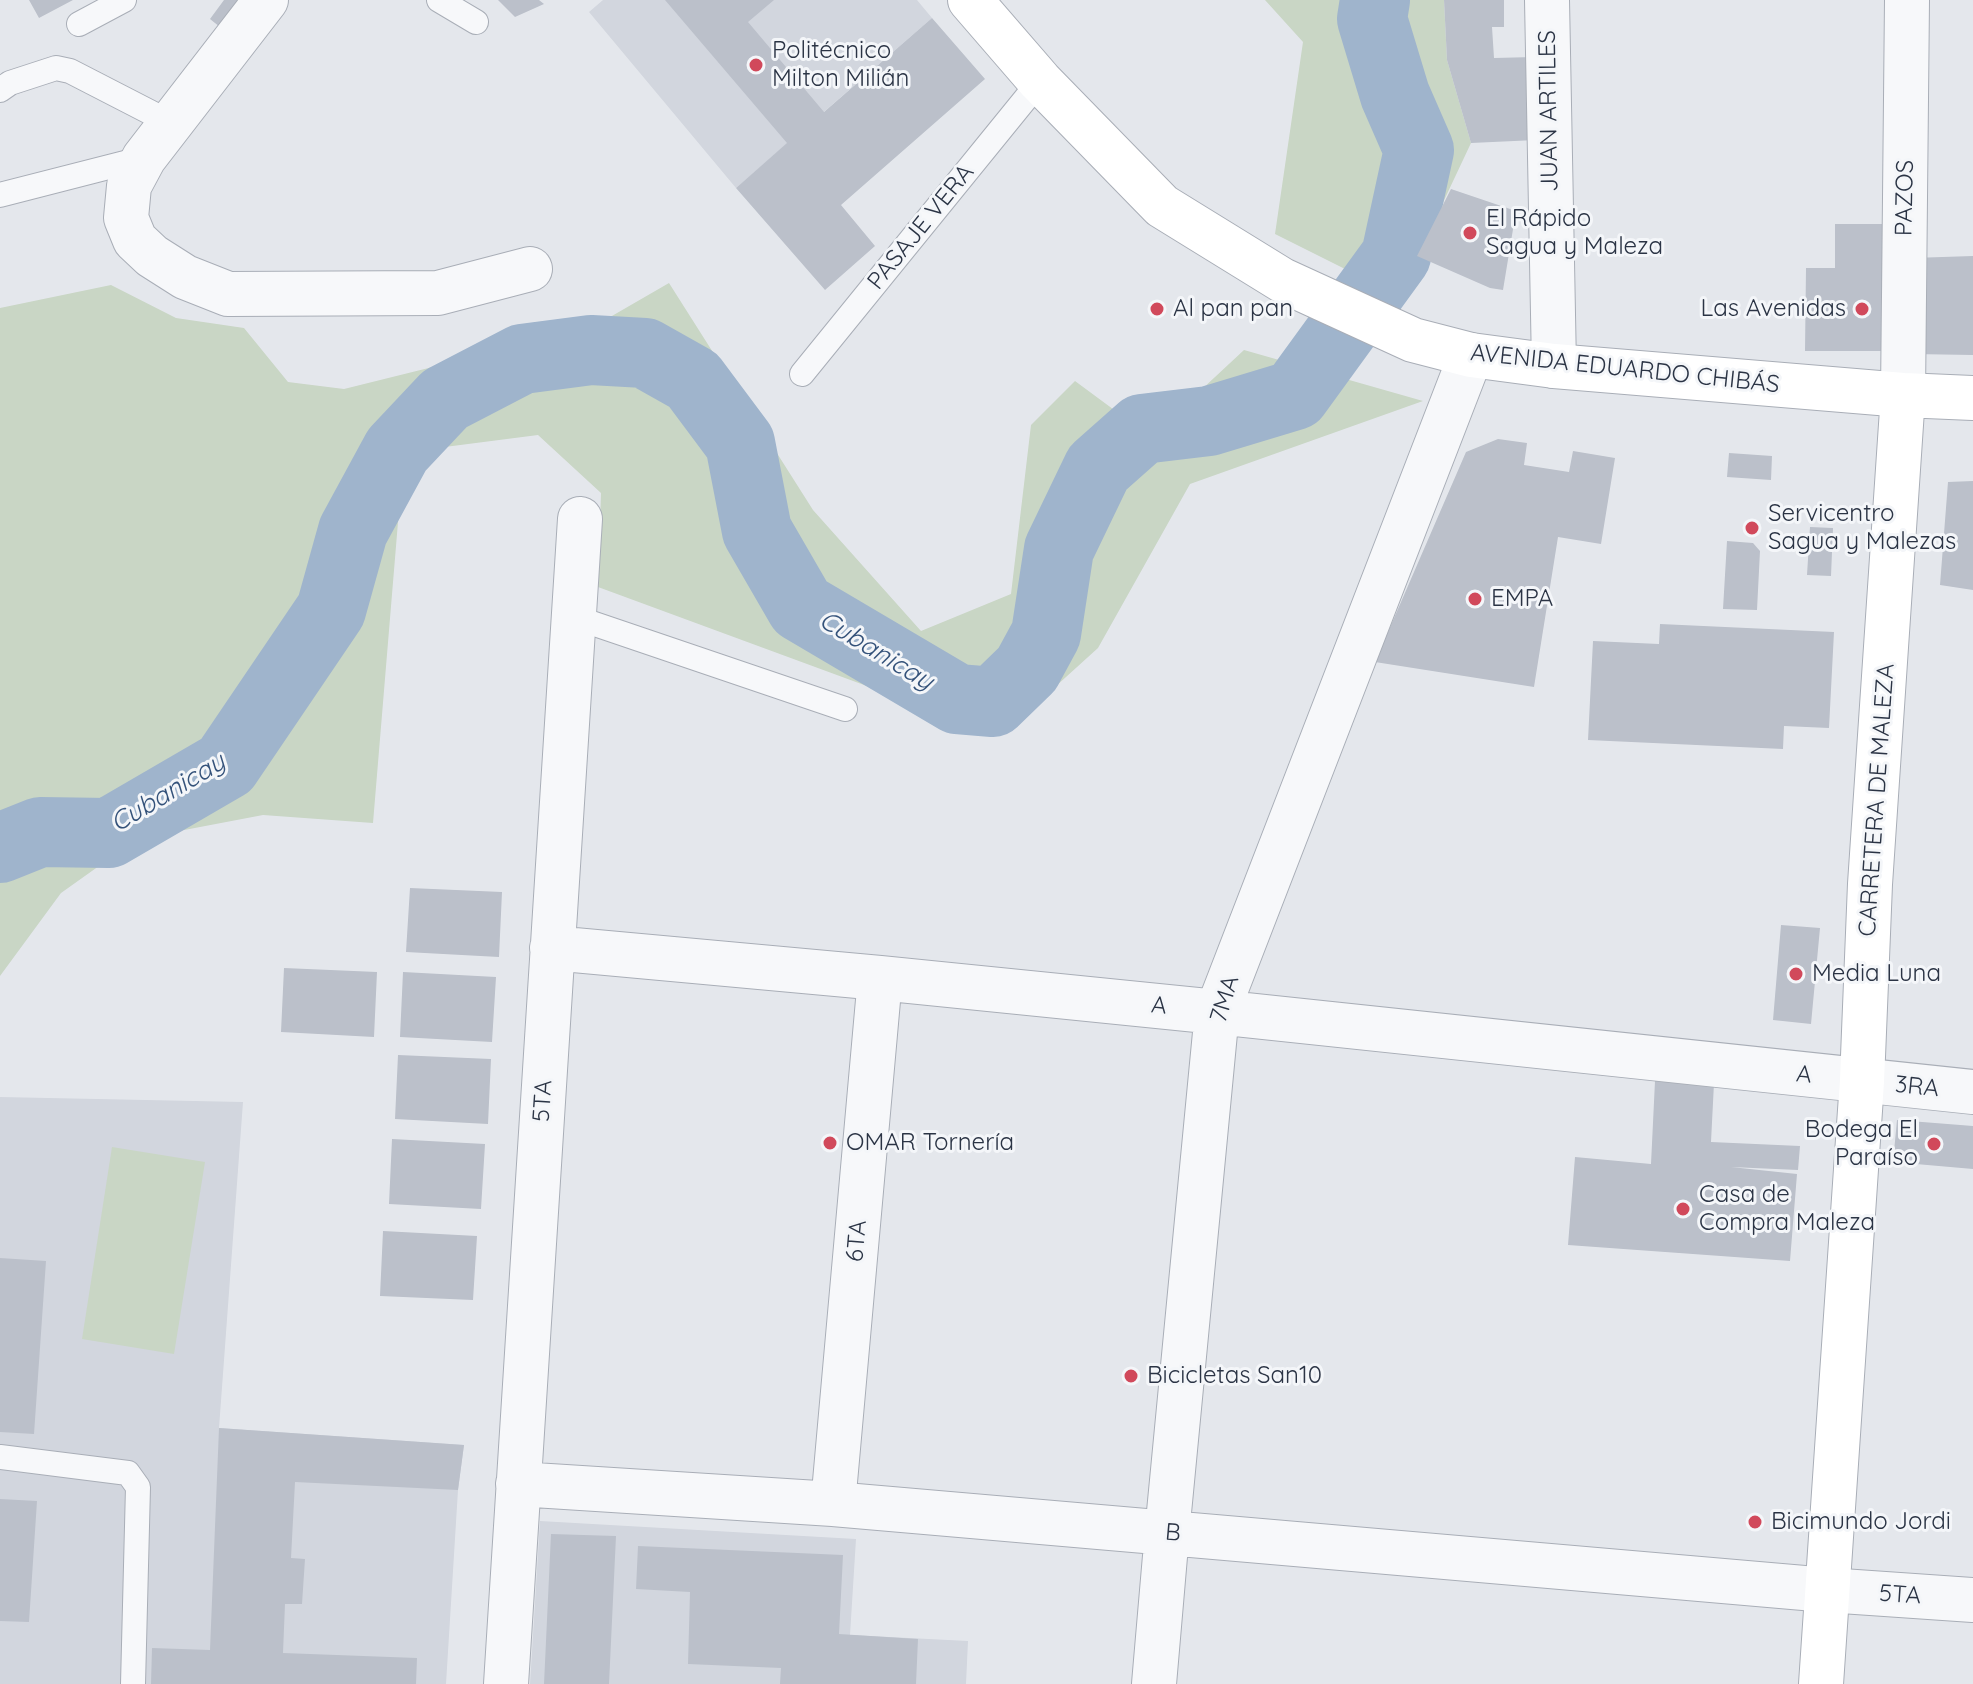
<!DOCTYPE html>
<meta charset="utf-8">
<style>
body{margin:0}
canvas{display:block;background:#e4e7ec}
</style>
<canvas width="1973" height="1684"></canvas>
<script>
const ctx = document.querySelector('canvas').getContext('2d');
ctx.lineJoin = 'round';
function fillPath(path, color) { ctx.fillStyle = color; ctx.fill(path, 'evenodd'); }
const toPath = rows => new Path2D(rows.map(r => 'M' + r).join(''));
function stroke(path, color, width, dash) { ctx.strokeStyle = color; ctx.lineWidth = width; ctx.lineCap = dash ? 'butt' : 'round'; ctx.setLineDash(dash || []); ctx.stroke(path); }
function drawText(font, color, halo, rows, align = 'center') {
  ctx.font = font + ' Quicksand,sans-serif'; ctx.lineWidth = 6; ctx.setLineDash([]); ctx.textBaseline = 'middle'; ctx.strokeStyle = halo; ctx.fillStyle = color; for (const [text, x, y, turn = 0] of rows) {
    ctx.save(); ctx.translate(x, y); ctx.rotate((+turn || 0) * Math.PI / 180); ctx.textAlign = isNaN(turn) ? turn : align; if (halo) ctx.strokeText(text, 0, 0); ctx.fillText(text, 0, 0); ctx.restore();
  }
}
fillPath(toPath([
 [603,0,917,0,932,18,736,188,589,12],
 [0,1097,243,1102,219,1428,464,1445,458,1490,446,1684,0,1684],
 [540,1521,856,1539,850,1635,968,1641,966,1684,530,1684]
]), '#d2d6de');
fillPath(toPath([
 [1265,0,1444,0,1447,60,1471,143,1399,296,1275,234,1303,42],
 [669,283,813,510,921,631,1011,594,1031,425,1075,381,1121,415,1186,404,1244,350,1423,401,1190,484,1098,648,1034,706,980,725,921,706,598,587,601,493,538,435,437,448,400,498,373,823,263,815,137,839,61,893,0,976,0,308,111,285,176,318,244,328,288,382,344,389,509,348,579,335],
 [112,1147,205,1162,174,1354,82,1339]
]), '#c9d6c5');
stroke(toPath([
 [0,848,40,832,109,833,226,765,331,610,353,531,397,450,445,399,522,359,591,350,645,353,693,380,740,443,757,531,801,607,957,699,993,702,1027,669,1046,634,1059,549,1098,468,1142,429,1209,421,1295,395,1396,256,1419,150,1395,95,1372,19,1375,0]
]), '#9fb4cc', 70);
fillPath(toPath([
 [29,0,73,0,39,18],
 [224,0,248,0,225,31,210,19],
 [498,0,539,0,544,4,515,17],
 [665,0,774,0,748,22,824,112,932,18,985,79,841,205,875,246,825,290,736,188,787,143],
 [1444,0,1504,0,1504,27,1492,27,1494,58,1534,57,1536,140,1471,143,1447,60],
 [1451,189,1516,211,1503,290,1490,288,1417,256],
 [1835,224,1890,224,1890,351,1805,351,1806,268,1835,268],
 [1973,256,1973,355,1912,354,1912,258],
 [1498,439,1527,443,1524,465,1569,472,1573,451,1615,458,1601,544,1558,537,1534,687,1375,662,1466,452],
 [1729,453,1772,456,1771,480,1727,477],
 [1973,481,1973,590,1940,585,1948,482],
 [1810,527,1833,528,1831,576,1807,575],
 [1727,541,1753,543,1760,551,1757,610,1723,609],
 [1660,624,1834,632,1829,728,1784,726,1783,749,1588,740,1593,641,1659,644],
 [410,888,502,892,499,957,406,952],
 [1781,925,1820,928,1811,1024,1773,1020],
 [284,968,377,972,374,1037,281,1032],
 [403,972,496,977,492,1042,400,1037],
 [398,1055,491,1059,488,1124,395,1119],
 [1655,1081,1714,1083,1711,1142,1800,1146,1798,1170,1731,1167,1797,1174,1790,1261,1568,1245,1575,1157,1651,1164],
 [1897,1120,1973,1126,1973,1169,1893,1162],
 [392,1139,485,1144,481,1209,389,1204],
 [383,1231,477,1236,473,1300,380,1296],
 [0,1258,46,1261,34,1434,0,1432],
 [219,1428,464,1445,458,1490,295,1482,291,1558,305,1559,302,1604,285,1604,283,1653,417,1658,416,1684,151,1684,152,1648,210,1650],
 [0,1499,37,1501,29,1622,0,1621],
 [551,1534,616,1536,609,1684,544,1684],
 [638,1546,843,1555,839,1634,918,1639,916,1684,780,1684,781,1668,688,1664,690,1592,636,1589]
]), '#bbc0ca');
const service = toPath([
 [439,0,476,22],
 [79,24,124,0],
 [0,90,10,83,56,68,70,71,171,123],
 [0,195,144,158],
 [802,374,1040,81],
 [574,617,845,709],
 [0,1457,128,1473,138,1487,133,1684]
]);
const minor = toPath([
 [266,0,144,158,129,186,126,218,135,240,152,256,185,277,228,294,438,293,530,269],
 [1547,0,1554,366],
 [1903,395,1907,0],
 [552,948,880,978,1217,1012,1973,1092],
 [518,1484,833,1504,1827,1590],
 [833,1504,880,978],
 [506,1684,580,519],
 [1154,1684,1167,1533,1217,1012,1471,355]
]);
const tertiary = toPath([
 [1827,1590,1973,1600]
]);
const secondary = toPath([
 [970,0,1040,81,1162,206,1282,280,1413,340,1471,355,1554,366,1903,395,1973,398],
 [1821,1684,1862,1081,1870,884,1903,395]
]);
stroke(service, '#a9aeb7', 26);
stroke(minor, '#a9aeb7', 46);
stroke(tertiary, '#a9aeb7', 46);
stroke(secondary, '#a9aeb7', 46);
stroke(service, '#f7f8fa', 24);
stroke(minor, '#f7f8fa', 44);
stroke(tertiary, '#f7f8fa', 44);
stroke(secondary, '#fff', 44);
for (const [x, y, r, color] of [
 [756,65,8,"#d1495b"],
 [1470,233,8,"#d1495b"],
 [1157,309,8,"#d1495b"],
 [1862,309,8,"#d1495b"],
 [1752,528,8,"#d1495b"],
 [1475,599,8,"#d1495b"],
 [1796,974,8,"#d1495b"],
 [830,1143,8,"#d1495b"],
 [1934,1144,8,"#d1495b"],
 [1683,1209,8,"#d1495b"],
 [1131,1376,8,"#d1495b"],
 [1755,1522,8,"#d1495b"]
]) { const dot = new Path2D(); dot.arc(x, y, r, 0, 2 * Math.PI); ctx.fillStyle = color; ctx.fill(dot); stroke(dot, '#f4f6f9', 3); }
drawText('24px', '#2b3445', '#f4f6f9', [
 ["Politécnico",772,51],
 ["Milton Milián",772,79],
 ["El Rápido",1486,219],
 ["Sagua y Maleza",1486,247],
 ["Al pan pan",1173,309],
 ["Las Avenidas",1846,309,"right"],
 ["Servicentro",1768,514],
 ["Sagua y Malezas",1768,542],
 ["EMPA",1491,599],
 ["Media Luna",1812,974],
 ["Bodega El",1918,1130,"right"],
 ["Paraíso",1918,1158,"right"],
 ["OMAR Tornería",846,1143],
 ["Casa de",1699,1195],
 ["Compra Maleza",1699,1223],
 ["Bicicletas San10",1147,1376],
 ["Bicimundo Jordi",1771,1522]
], 'left');
drawText('24px', '#2b3445', '#f4f6f9', [
 ["JUAN ARTILES",1549,111,-91],
 ["PAZOS",1905,198,-89],
 ["PASAJE VERA",921,227,-51],
 ["AVENIDA EDUARDO CHIBÁS",1625,369,6],
 ["CARRETERA DE MALEZA",1877,800,-86],
 ["7MA",1225,999,-73],
 ["A",1159,1006,6],
 ["A",1804,1075,6],
 ["3RA",1917,1087,6],
 ["5TA",543,1101,-86],
 ["6TA",857,1241,-85],
 ["B",1173,1533,5],
 ["5TA",1900,1595,4]
]);
drawText('italic 26px', '#34527a', '#f4f6f9', [
 ["Cubanicay",876,651,31],
 ["Cubanicay",168,793,-31]
]);
</script>
